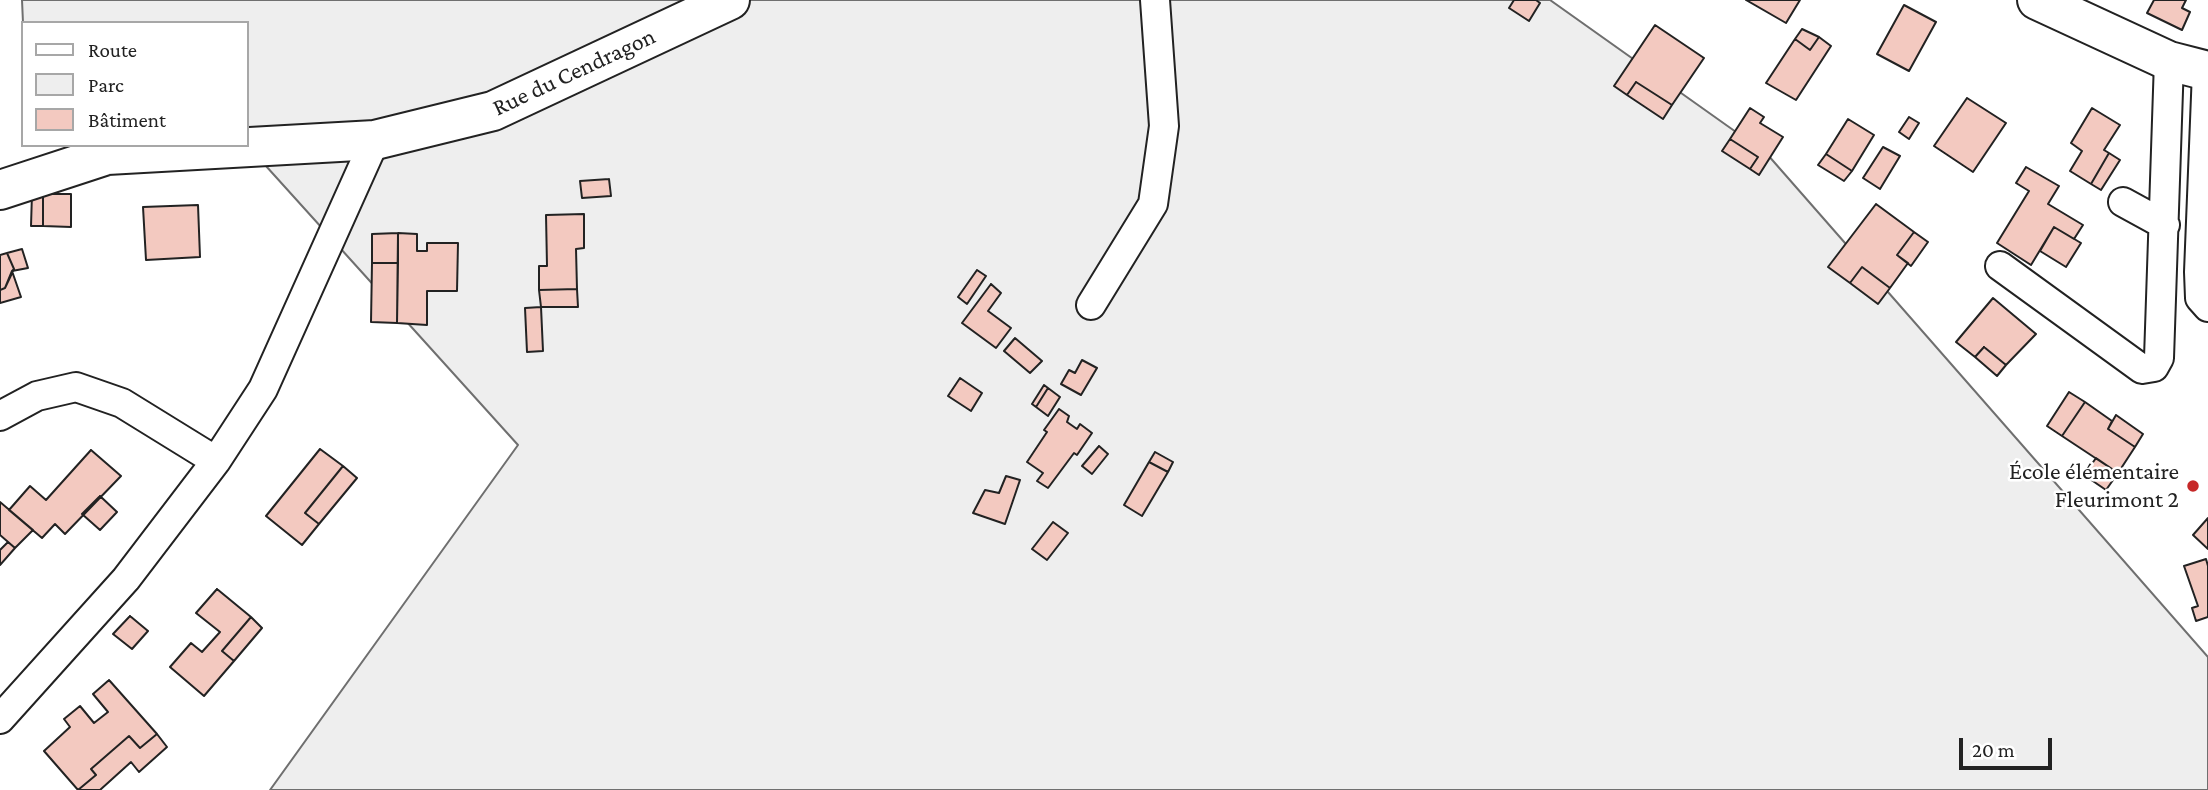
<!DOCTYPE html>
<meta charset="utf-8">
<style>
body{margin:0}
#map{position:relative;width:2208px;height:790px;overflow:hidden;background:#fff;font-family:"Crimson Pro",serif}
canvas{display:block}
.legend{position:absolute;left:21px;top:21px;width:228px;height:126px;box-sizing:border-box;background:#fff;border:2px solid #a7a7a7;margin:0;padding:9px 12px;list-style:none;font-size:21px;color:#222}
.legend li{display:flex;align-items:center;gap:14px;height:35px}
.legend b{width:35px;border:2px solid #a7a7a7}
.scale{position:absolute;left:1959px;top:738px;width:93px;height:32px;box-sizing:border-box;border:4px solid #222;border-top:0;padding-left:9px;font-size:21px;line-height:24px;white-space:nowrap;color:#222;-webkit-text-stroke:5px #fff;paint-order:stroke}
</style>
<div id="map">
<canvas width="2208" height="790"></canvas>
<ul class="legend">
<li><b style="height:9px;background:#fff"></b>Route</li>
<li><b style="height:19px;background:#eee"></b>Parc</li>
<li><b style="height:19px;background:#f3c9c0"></b>Bâtiment</li>
</ul>
<div class="scale">20 m</div>
</div>
<script>
const ctx = document.querySelector('canvas').getContext('2d');
ctx.lineJoin = 'round';
function fillPath(path, color) { ctx.fillStyle = color; ctx.fill(path, 'evenodd'); }
const toPath = rows => new Path2D(rows.map(r => 'M' + r).join(''));
function stroke(path, color, width, dash) { ctx.strokeStyle = color; ctx.lineWidth = width; ctx.lineCap = dash ? 'butt' : 'round'; ctx.setLineDash(dash || []); ctx.stroke(path); }
function drawText(font, color, halo, rows, align = 'center') {
  ctx.font = font + ' "Crimson Pro",serif'; ctx.lineWidth = 5; ctx.setLineDash([]); ctx.textBaseline = 'middle'; ctx.strokeStyle = halo; ctx.fillStyle = color; for (const [text, x, y, turn = 0] of rows) {
    ctx.save(); ctx.translate(x, y); ctx.rotate((+turn || 0) * Math.PI / 180); ctx.textAlign = isNaN(turn) ? turn : align; if (halo) ctx.strokeText(text, 0, 0); ctx.fillText(text, 0, 0); ctx.restore();
  }
}
const green = toPath([
 [22,0,1550,0,1767,154,2208,657,2208,790,270,790,518,445,247,145,247,23,23,23,22,0]
]);
fillPath(green, '#eee');
stroke(green, '#6f6f6f', 2);
const building = toPath([
 [1514,0,1536,0,1540,3,1529,21,1509,8,1514,0],
 [1746,0,1800,0,1786,23,1746,0],
 [2154,0,2186,0,2182,8,2190,12,2182,30,2147,13,2154,0],
 [1904,5,1936,22,1909,71,1877,54,1904,5],
 [1655,25,1704,58,1672,105,1636,82,1627,95,1614,86,1655,25],
 [1802,29,1819,37,1810,50,1795,39,1802,29],
 [1819,37,1831,46,1796,100,1766,83,1795,39,1810,50,1819,37],
 [1636,82,1672,105,1663,119,1627,95,1636,82],
 [1967,98,2006,123,1973,172,1934,146,1967,98],
 [1750,108,1764,117,1760,123,1783,137,1759,175,1750,169,1758,157,1730,139,1750,108],
 [2092,108,2120,125,2104,150,2109,153,2091,184,2070,171,2082,151,2071,143,2092,108],
 [1909,117,1919,123,1909,139,1899,132,1909,117],
 [1848,119,1874,135,1852,171,1826,154,1848,119],
 [1730,139,1758,157,1750,169,1722,151,1730,139],
 [1883,147,1900,156,1880,189,1863,178,1883,147],
 [2109,153,2120,160,2101,190,2091,184,2109,153],
 [1826,154,1852,171,1844,181,1818,165,1826,154],
 [2026,167,2059,186,2048,204,2083,225,2074,239,2054,227,2031,265,1997,243,2029,191,2016,183,2026,167],
 [609,179,611,196,582,198,580,181,609,179],
 [32,193,43,194,43,226,31,226,32,193],
 [43,194,71,194,71,227,43,226,43,194],
 [1876,204,1914,232,1897,255,1908,263,1890,288,1862,267,1850,283,1828,267,1876,204],
 [198,205,200,257,146,260,143,207,198,205],
 [584,214,584,248,576,249,577,289,539,290,539,266,547,266,546,215,584,214],
 [2054,227,2081,243,2066,267,2040,251,2054,227],
 [1914,232,1928,242,1911,266,1897,255,1914,232],
 [398,233,417,234,417,251,427,251,427,243,458,243,457,291,427,291,427,325,397,323,398,233],
 [398,233,398,263,372,263,372,234,398,233],
 [22,249,28,268,12,271,14,269,7,253,22,249],
 [7,253,14,269,5,288,0,290,0,255,7,253],
 [372,263,398,263,397,323,371,322,372,263],
 [1862,267,1890,288,1878,304,1850,283,1862,267],
 [977,270,986,276,967,304,958,297,977,270],
 [12,271,21,297,0,303,0,290,5,288,12,271],
 [991,284,1001,293,988,311,1011,328,996,348,962,323,991,284],
 [577,289,578,307,541,307,539,290,577,289],
 [1993,298,2036,334,2006,365,1984,347,1975,357,1956,342,1993,298],
 [541,307,543,351,527,352,525,308,541,307],
 [1015,338,1042,361,1030,373,1004,351,1015,338],
 [1984,347,2006,365,1997,376,1975,357,1984,347],
 [1082,360,1097,368,1081,395,1061,384,1069,370,1075,373,1082,360],
 [960,378,982,393,971,411,948,396,960,378],
 [1044,385,1048,388,1036,407,1032,404,1044,385],
 [1048,388,1060,397,1048,416,1036,407,1048,388],
 [2069,392,2085,402,2062,436,2047,426,2069,392],
 [2085,402,2112,421,2108,429,2135,447,2118,473,2062,436,2085,402],
 [1059,409,1069,416,1067,422,1077,429,1080,424,1092,433,1077,455,1074,453,1048,488,1037,481,1043,473,1027,462,1047,432,1044,430,1059,409],
 [2116,415,2143,434,2135,447,2108,429,2116,415],
 [1099,446,1108,454,1092,474,1082,466,1099,446],
 [320,449,343,466,305,513,319,524,302,545,266,516,320,449],
 [91,450,121,476,65,534,55,524,42,538,9,510,30,486,46,500,91,450],
 [1155,452,1173,462,1168,472,1149,462,1155,452],
 [2096,458,2118,473,2106,490,2084,475,2096,458],
 [1149,462,1168,472,1142,516,1124,505,1149,462],
 [343,466,357,478,319,524,305,513,343,466],
 [1006,476,1020,480,1005,524,973,513,985,490,999,493,1006,476],
 [100,496,117,512,100,530,82,514,100,496],
 [0,502,33,530,15,548,0,535,0,502],
 [2208,518,2208,549,2193,535,2208,518],
 [1053,522,1068,533,1047,560,1032,549,1053,522],
 [8,542,15,548,0,565,0,550,8,542],
 [2206,559,2208,566,2208,617,2196,621,2192,608,2198,606,2184,566,2206,559],
 [217,589,251,617,222,651,234,661,204,696,170,667,191,643,202,652,220,632,196,613,217,589],
 [130,616,148,631,132,649,113,634,130,616],
 [251,617,262,628,234,661,222,651,251,617],
 [109,680,157,734,140,748,129,736,91,769,96,775,78,790,44,751,70,727,64,719,80,706,94,723,108,712,93,694,109,680],
 [157,734,167,747,139,772,131,762,100,790,78,790,96,775,91,769,129,736,140,748,157,734]
]);
fillPath(building, '#f3c9c0');
stroke(building, '#222', 2);
const street = toPath([
 [2207,71,2199,272,2200,298,2208,307],
 [2123,202,2165,225],
 [2000,266,2142,369,2154,367,2159,358,2169,61],
 [1091,305,1153,204,1164,126,1155,0],
 [0,416,37,396,76,387,122,403,216,461],
 [0,719,126,579,216,461,263,389,375,140]
]);
const secondary = toPath([
 [2037,0,2169,61,2208,71],
 [0,190,107,155,375,140,493,111,730,0]
]);
stroke(street, '#222', 32);
stroke(secondary, '#222', 42);
stroke(street, '#fff', 28);
stroke(secondary, '#fff', 38);
for (const [x, y, r, color] of [
 [2193,486,7,"#c62828"]
]) { const dot = new Path2D(); dot.arc(x, y, r, 0, 2 * Math.PI); ctx.fillStyle = color; ctx.fill(dot); stroke(dot, '#fff', 2.5); }
drawText('24px', '#222', '#fff', [
 ["Rue du Cendragon",574,72,-25]
]);
drawText('24px', '#222', '#fff', [
 ["École élémentaire",2179,472],
 ["Fleurimont 2",2179,500]
], 'right');
</script>
